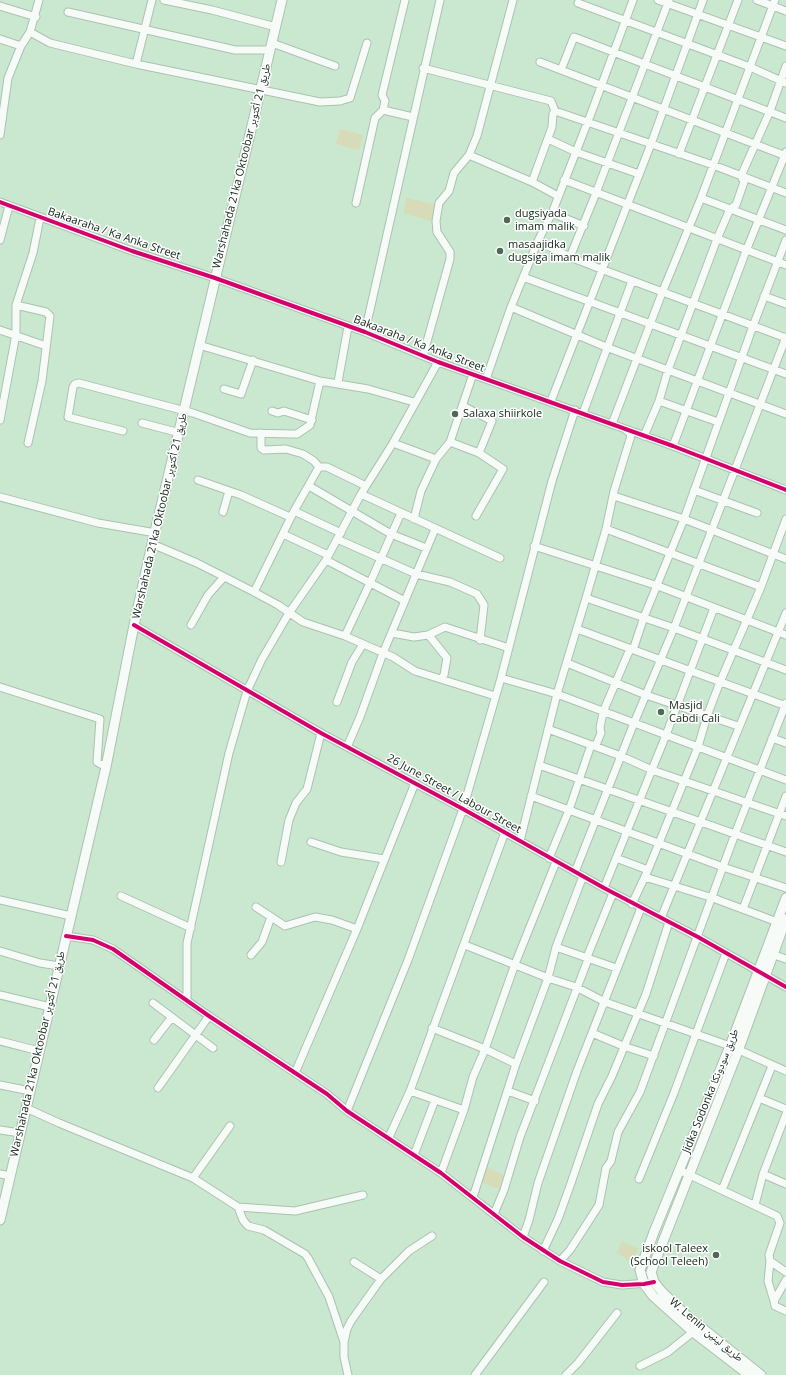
<!DOCTYPE html>
<meta charset="utf-8">
<style>
body{margin:0}
canvas{display:block;background:#cae7d0}
</style>
<canvas width="786" height="1375"></canvas>
<script>
const ctx = document.querySelector('canvas').getContext('2d');
ctx.lineJoin = 'round';
function fillPath(path, color) { ctx.fillStyle = color; ctx.fill(path, 'evenodd'); }
const toPath = rows => new Path2D(rows.map(r => 'M' + r).join(''));
function stroke(path, color, width, dash) { ctx.strokeStyle = color; ctx.lineWidth = width; ctx.lineCap = dash ? 'butt' : 'round'; ctx.setLineDash(dash || []); ctx.stroke(path); }
function drawText(font, color, halo, rows, align = 'center') {
  ctx.font = font + ' "Open Sans","Noto Naskh Arabic",sans-serif'; ctx.lineWidth = 3; ctx.setLineDash([]); ctx.textBaseline = 'middle'; ctx.strokeStyle = halo; ctx.fillStyle = color; for (const [text, x, y, turn = 0] of rows) {
    ctx.save(); ctx.translate(x, y); ctx.rotate((+turn || 0) * Math.PI / 180); ctx.textAlign = isNaN(turn) ? turn : align; if (halo) ctx.strokeText(text, 0, 0); ctx.fillText(text, 0, 0); ctx.restore();
  }
}
fillPath(toPath([
 [340,129,363,135,359,150,336,144],
 [407,198,437,205,434,222,403,213],
 [485,1167,504,1175,499,1189,479,1181],
 [622,1241,638,1249,632,1263,617,1253]
]), '#d7dbb7');
const minor = toPath([
 [164,0,212,10,276,27],
 [658,0,786,46],
 [757,0,786,11],
 [578,3,750,67,786,83],
 [0,6,36,17],
 [68,12,235,50,270,50],
 [30,32,50,43,136,64,320,102,340,101,350,98,367,43],
 [0,39,21,46],
 [272,43,335,66],
 [540,62,786,156],
 [136,64,152,0],
 [423,68,551,101,555,111,553,114,552,127,532,182],
 [561,70,574,37,786,118],
 [383,110,413,117],
 [555,111,713,165,786,193],
 [0,135,8,78,21,46,30,32,39,0],
 [548,139,576,152,639,174],
 [679,154,738,0],
 [469,155,532,182,558,196],
 [564,180,786,265],
 [701,198,786,230],
 [0,202,132,251,215,278,365,332,438,362,673,446,786,490],
 [356,203,375,118,383,110,385,101,382,95,405,0],
 [552,213,584,226],
 [0,240,9,206],
 [538,241,570,257,601,269,786,338],
 [570,257,596,193,669,0],
 [523,277,786,374],
 [764,296,786,304],
 [16,305,46,312,50,316,42,381,28,443],
 [511,307,606,347,786,414],
 [0,330,46,346],
 [365,332,440,0],
 [199,345,320,381,368,389,414,402],
 [423,356,450,259,450,252,437,232,436,221,439,203,449,191,454,173,469,155,477,136,513,0],
 [486,379,511,307,538,241,552,213,592,111,633,0],
 [338,382,348,327],
 [224,389,241,394,253,360],
 [551,401,651,144,703,0],
 [659,401,718,422],
 [463,406,492,421,479,453],
 [272,411,278,413,284,411,312,420],
 [583,413,632,281],
 [0,420,16,334,16,305,33,253,40,218],
 [142,423,180,433],
 [612,424,662,293,701,198,775,0],
 [123,431,68,417,73,387,75,384,79,383,193,413,250,433,293,434,297,434,310,425,320,381],
 [261,433,261,448,264,450,286,449,303,454,314,461,319,467,327,467,366,486],
 [644,436,659,401,668,370,717,239,730,209,736,205,744,182,741,176,770,111,786,66],
 [450,442,479,453,503,469,476,516],
 [393,443,436,459],
 [673,446,746,251,786,152],
 [198,480,241,495,290,517],
 [309,486,391,534,426,548],
 [694,490,757,513],
 [361,494,500,558],
 [614,496,684,519,786,559],
 [0,497,98,523,156,533],
 [294,511,341,533],
 [223,512,229,491],
 [414,519,421,491,436,459,450,442,473,374],
 [606,529,761,587],
 [283,534,328,555],
 [337,539,416,574,450,582,477,594,484,605,480,640],
 [152,544,197,563,254,592,278,605,303,622,345,636,393,657,415,671,495,696],
 [534,546,658,586,786,635],
 [326,560,405,601],
 [254,592,294,511,319,467],
 [586,598,674,628,786,670],
 [134,625,321,733,463,809,604,888,698,937,786,987],
 [191,625,208,595,224,577],
 [577,629,786,706],
 [392,633,414,637,428,635,431,638,447,658,444,675,441,679],
 [428,635,445,627,509,648],
 [345,636,370,583,401,513],
 [567,663,646,695,738,726],
 [501,678,557,694,786,780],
 [0,687,100,719,97,762,106,767],
 [337,702,352,662,363,644],
 [548,729,621,756,652,770,786,816],
 [772,738,786,743],
 [347,747,360,717,383,653,435,529],
 [539,765,786,852],
 [531,796,723,867,786,888],
 [520,841,557,694,586,598,606,529,614,491,630,439,631,434,626,430],
 [311,842,341,852,384,859],
 [549,858,569,810,591,745,596,745,601,733,600,728,603,712,630,649,634,647,644,617,684,519,753,326,786,240],
 [616,858,648,870],
 [281,862,289,820,296,803,307,789,321,733],
 [575,872,634,723,674,628,786,337],
 [645,877,713,898,780,923],
 [604,888,666,735,714,608],
 [121,896,191,928],
 [0,900,71,916],
 [632,904,648,870,698,747,707,716,720,682,761,587,786,519],
 [256,907,285,926,315,917,332,920,357,929],
 [743,909,786,796],
 [661,918,786,613],
 [66,936,93,940,113,949,209,1016,327,1094,347,1111,441,1173,523,1237,560,1261,603,1282,622,1285,648,1283],
 [465,945,548,978,576,987,605,1002,730,1046,786,1071],
 [556,947,616,968],
 [0,951,40,963,59,966],
 [251,955,262,942,271,917],
 [774,955,786,959],
 [0,995,50,1007],
 [187,1000,187,943,229,753,247,691,262,659,289,613,326,560,361,494,393,443,438,362],
 [153,1003,213,1048],
 [432,1028,485,1049,516,1064],
 [592,1033,623,1046,654,1056],
 [154,1040,172,1017],
 [0,1041,39,1051],
 [295,1073,357,929,415,783],
 [0,1085,30,1091],
 [158,1088,209,1016],
 [410,1091,464,1110],
 [508,1091,535,1101],
 [759,1098,786,1109],
 [26,1108,59,1123,193,1178,238,1207,295,1211,363,1195],
 [347,1111,408,960,463,809,501,678,552,481,575,410],
 [0,1130,20,1133],
 [389,1137,410,1091,505,832],
 [414,1155,435,1100],
 [679,1170,777,1216,780,1223,769,1255,770,1261,786,1272],
 [441,1173,464,1110,473,1077,485,1049,515,964,556,862],
 [0,1174,10,1176],
 [763,1174,786,1184],
 [193,1178,230,1126],
 [639,1179,674,1093,726,953],
 [722,1190,772,1066],
 [473,1197,516,1064,548,978,556,947,583,876],
 [755,1205,763,1174,786,1114],
 [238,1207,243,1220,248,1226,264,1230,305,1254,308,1258,329,1297,344,1342],
 [494,1214,504,1190,520,1137,587,962,587,957,613,893],
 [523,1237,529,1220,538,1183,577,1071,641,908],
 [543,1251,558,1219,570,1186,598,1104,612,1076,646,994,669,922],
 [560,1261,570,1250,599,1205,606,1168,611,1161,618,1132,640,1092,735,834,786,703],
 [770,1261,768,1281,774,1301],
 [354,1262,381,1279],
 [786,1280,774,1301,775,1306,786,1311],
 [640,1366,668,1352,693,1332],
 [348,1375,344,1357,344,1342,347,1329,351,1321,381,1279,409,1251,432,1236],
 [475,1375,544,1282],
 [566,1375,578,1363,617,1313]
]);
const major = toPath([
 [0,1220,106,767,134,625,152,544,282,0],
 [749,1375,693,1332,653,1296,644,1284,640,1270,654,1232,730,1046,786,898],
 [761,1375,686,1315,662,1292,654,1282,651,1272,738,1051,786,919]
]);
stroke(minor, '#abc2b0', 9);
stroke(major, '#abc2b0', 11);
stroke(minor, '#f7fbf8', 7);
stroke(major, '#f7fbf8', 9);
stroke(toPath([
 [0,202,132,251,215,278,365,332,438,362,673,446,786,490],
 [134,625,321,733,463,809,604,888,698,937,786,987],
 [66,936,93,940,113,949,209,1016,327,1094,347,1111,441,1173,523,1237,560,1261,603,1282,622,1285,644,1284,654,1282]
]), '#d6006c', 4);
for (const [x, y, r, color] of [
 [507,220,4,"#506856"],
 [500,251,4,"#506856"],
 [455,414,4,"#506856"],
 [661,712,4,"#506856"],
 [716,1255,4,"#506856"]
]) { const dot = new Path2D(); dot.arc(x, y, r, 0, 2 * Math.PI); ctx.fillStyle = color; ctx.fill(dot); stroke(dot, '#fff', 1.5); }
drawText('11px', '#0e2314', '#fff', [
 ["Warshahada 21ka Oktoobar طريق 21 أكتوبر",242,166,-76],
 ["Bakaaraha / Ka Anka Street",114,234,19],
 ["Bakaaraha / Ka Anka Street",419,344,21],
 ["Warshahada 21ka Oktoobar طريق 21 أكتوبر",160,516,-77],
 ["26 June Street / Labour Street",454,794,29],
 ["Warshahada 21ka Oktoobar طريق 21 أكتوبر",38,1054,-77],
 ["Jidka Sodonka طريق سودونكا",711,1091,-68],
 ["W. Lenin طريق لينين",706,1330,40]
]);
drawText('11px', '#0e2314', '#fff', [
 ["dugsiyada",515,214],
 ["imam malik",515,227],
 ["masaajidka",508,245],
 ["dugsiga imam malik",508,258],
 ["Salaxa shiirkole",463,414],
 ["Masjid",669,706],
 ["Cabdi Cali",669,719],
 ["iskool Taleex",708,1249,"right"],
 ["(School Teleeh)",708,1262,"right"]
], 'left');
</script>
